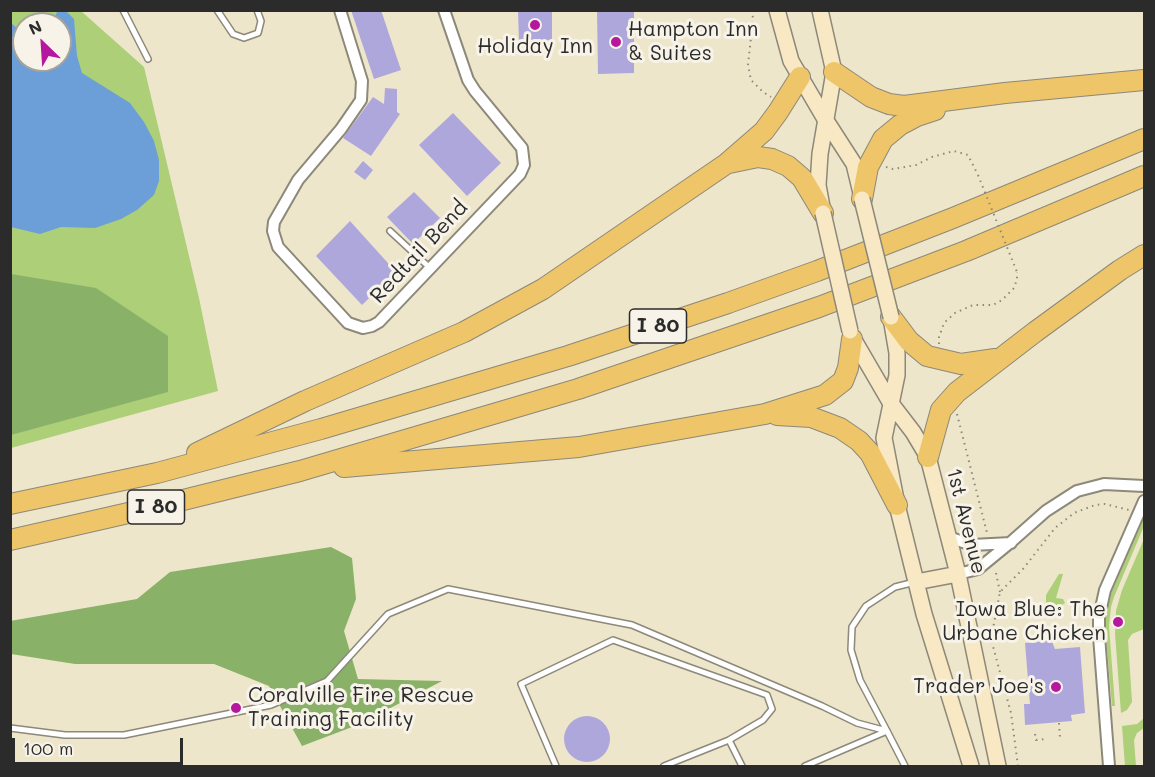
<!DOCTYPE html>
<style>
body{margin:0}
#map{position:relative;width:1155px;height:777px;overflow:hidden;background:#eee6ca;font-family:Mali,sans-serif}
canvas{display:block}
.frame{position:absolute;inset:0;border:12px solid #2b2b2b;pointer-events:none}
.north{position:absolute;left:12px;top:12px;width:60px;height:60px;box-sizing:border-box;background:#f7f3e8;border:2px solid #a5a39c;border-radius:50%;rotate:335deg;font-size:16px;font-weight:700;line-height:24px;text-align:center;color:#2b2b2b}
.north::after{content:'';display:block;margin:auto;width:21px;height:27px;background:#b5179e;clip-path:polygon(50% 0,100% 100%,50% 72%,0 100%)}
.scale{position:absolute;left:12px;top:738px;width:171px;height:27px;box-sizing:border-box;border:3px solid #2b2b2b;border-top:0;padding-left:8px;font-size:18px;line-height:21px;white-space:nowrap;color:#2b2b2b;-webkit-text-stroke:4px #f7f3e8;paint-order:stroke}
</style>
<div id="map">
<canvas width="1155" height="777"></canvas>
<div class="frame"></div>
<div class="north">N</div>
<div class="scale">100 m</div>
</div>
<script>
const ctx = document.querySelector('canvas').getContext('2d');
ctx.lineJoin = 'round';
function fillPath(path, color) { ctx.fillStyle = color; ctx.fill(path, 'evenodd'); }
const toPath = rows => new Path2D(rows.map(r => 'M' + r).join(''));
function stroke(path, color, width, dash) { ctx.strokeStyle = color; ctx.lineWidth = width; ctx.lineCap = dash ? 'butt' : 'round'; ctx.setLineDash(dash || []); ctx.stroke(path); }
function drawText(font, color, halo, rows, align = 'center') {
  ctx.font = font + ' Mali,sans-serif'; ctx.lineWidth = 6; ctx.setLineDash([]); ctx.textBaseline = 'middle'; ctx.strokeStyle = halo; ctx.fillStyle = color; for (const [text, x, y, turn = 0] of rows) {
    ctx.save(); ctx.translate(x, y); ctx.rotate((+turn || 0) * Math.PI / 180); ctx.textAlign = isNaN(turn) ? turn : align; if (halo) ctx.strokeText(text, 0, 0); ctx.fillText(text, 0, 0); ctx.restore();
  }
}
fillPath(toPath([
 [11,11,81,11,144,67,199,298,218,391,11,448],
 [24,24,60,24,60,60,24,60],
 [1144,518,1144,526,1114,597,1111,607,1109,626,1115,706,1112,706,1105,626,1107,608,1112,591],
 [1144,539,1144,629,1132,634,1128,640,1132,702,1127,710,1121,713,1115,634,1116,611,1122,590],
 [1059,574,1063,574,1056,598,1063,599,1065,603,1059,607,1052,609,1046,603,1046,595],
 [1144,718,1144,728,1137,733,1134,740,1136,766,1125,766,1122,726,1137,724]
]), '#accf78');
fillPath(toPath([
 [11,274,96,288,168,336,168,392,11,435],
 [331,547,352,558,356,599,344,631,358,679,442,681,360,724,302,746,269,686,214,664,75,664,11,654,10,621,137,599,170,572]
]), '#89b268');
fillPath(toPath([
 [62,11,66,11,74,19,77,56,82,73,130,103,144,122,154,141,159,160,159,181,154,195,137,210,121,219,95,228,61,227,40,234,11,227,11,23,24,34,24,60,60,60,60,24,52,24,57,12]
]), '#6c9ed7');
fillPath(toPath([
 [351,10,381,10,401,70,374,79],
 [518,10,552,10,552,40,519,42],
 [597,10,634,10,634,73,598,74],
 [385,88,397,89,397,112,400,114,371,156,343,138,373,97,384,104],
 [453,113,501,163,467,196,419,145],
 [363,161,373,170,365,180,354,172],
 [414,192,440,218,413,244,387,217],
 [350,221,396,272,362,305,316,256],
 [1050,637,1055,649,1080,647,1085,713,1071,715,1072,721,1025,725,1024,704,1030,704,1025,643,1040,641],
 '564 739a23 23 0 1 1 46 0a23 23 0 1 1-46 0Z'
]), '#aea7dc');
const service = toPath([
 [123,10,148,59],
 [217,10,233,34,244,38,258,33,261,21,257,10],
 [390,231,430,268],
 [10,728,65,735,124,735,271,705,327,681,388,614,448,589,632,625,822,706,857,723,887,731],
 [887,731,860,680,851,650,852,627,866,606,895,587,915,582],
 [729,740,742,766],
 [556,766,521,684,613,640,767,695,772,709,763,720,729,740,664,766],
 [805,766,887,731,905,766]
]);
const minor = toPath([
 [340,10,362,81,361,100,341,129,298,180,274,222,273,231,278,247,348,323,363,328,372,326,379,322,520,174,524,165,522,148,475,91,468,80,444,10],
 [948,537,972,545,1011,543],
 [958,574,978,569,1011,542,1046,511,1077,491,1104,484,1144,486],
 [1109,766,1099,636,1099,617,1105,590,1144,501]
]);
const secondary = toPath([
 [777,10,791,61,825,119,854,164,861,193],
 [820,10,834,72,820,154,818,185,822,207],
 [891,318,897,353,897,375,884,438,897,505,924,614,971,766],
 [851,335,890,402,913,432,928,457,958,574,998,766],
 [916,582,958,574]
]);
const motorway = toPath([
 [834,72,871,97,889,104,904,106,1005,93,1144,80],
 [729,163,758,157,772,159,788,166,802,178,823,213],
 [862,199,868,167,883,139,900,125,917,116,935,110],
 [891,317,909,341,927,356,961,364,995,359],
 [777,415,811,417,840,428,859,441,870,453,897,505],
 [197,453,305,401,464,332,543,289,726,164,764,131,778,112,800,77],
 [928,457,941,410,957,392,1035,332,1120,270,1144,255],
 [344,467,579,447,765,414,825,395,843,381,848,368,852,339],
 [10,504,157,473,321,429,568,356,728,303,817,271,953,218,1144,139],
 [10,540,159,506,300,471,578,389,819,307,966,251,1144,176]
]);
stroke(service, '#8c887a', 8);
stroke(minor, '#8c887a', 14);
stroke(secondary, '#8c887a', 18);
stroke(motorway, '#8c887a', 22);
stroke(toPath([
 [752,10,753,19,748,65,751,80,763,92,771,97],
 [886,167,893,169,916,165,932,157,954,151,968,155,978,175],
 [939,344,939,337,944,323,955,313,973,305,993,305,1002,300,1014,288,1017,279,1017,272],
 [957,414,987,533],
 [996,573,1000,592],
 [1059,723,1060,738],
 [1035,734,1036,740,1046,739],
 [1018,766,1011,713,991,639,1000,592,1023,569,1055,528,1074,513,1095,505,1105,504,1129,510]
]), '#8c887a', 2, [1.5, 4.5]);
stroke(service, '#fff', 5);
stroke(minor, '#fff', 10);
stroke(secondary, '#f8e8c3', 15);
stroke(motorway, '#eec569', 20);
const secondaryBridge = toPath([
 [862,199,891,317],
 [823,213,850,331]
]);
stroke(secondaryBridge, '#8c887a', 18, []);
stroke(toPath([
 [978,175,1017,272]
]), '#8c887a', 2, [1.5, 4.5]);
stroke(secondaryBridge, '#f8e8c3', 15);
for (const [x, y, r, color] of [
 [535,25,6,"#b5179e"],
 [616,42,6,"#b5179e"],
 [1118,622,6,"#b5179e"],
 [1056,687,6,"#b5179e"],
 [236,708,6,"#b5179e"]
]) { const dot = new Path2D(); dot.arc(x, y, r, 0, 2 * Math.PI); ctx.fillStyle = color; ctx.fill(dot); stroke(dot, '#f7f3e8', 2); }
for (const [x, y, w] of [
 [658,326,57],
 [156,507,57]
]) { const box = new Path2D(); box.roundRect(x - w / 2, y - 17, w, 34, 4.5); ctx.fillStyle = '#f7f3e8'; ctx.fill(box); stroke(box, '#2b2b2b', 1.5); }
drawText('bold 20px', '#2b2b2b', null, [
 ["I 80",658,326],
 ["I 80",156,507]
]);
drawText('21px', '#2b2b2b', '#f7f3e8', [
 ["Hampton Inn",628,30],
 ["& Suites",628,54],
 ["Holiday Inn",535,47,"center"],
 ["Iowa Blue: The",1106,610,"right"],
 ["Urbane Chicken",1106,634,"right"],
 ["Trader Joe's",1044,687,"right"],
 ["Coralville Fire Rescue",248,696],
 ["Training Facility",248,720]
], 'left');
drawText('21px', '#2b2b2b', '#f7f3e8', [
 ["Redtail Bend",419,252,-47],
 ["1st Avenue",966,521,76]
]);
</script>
